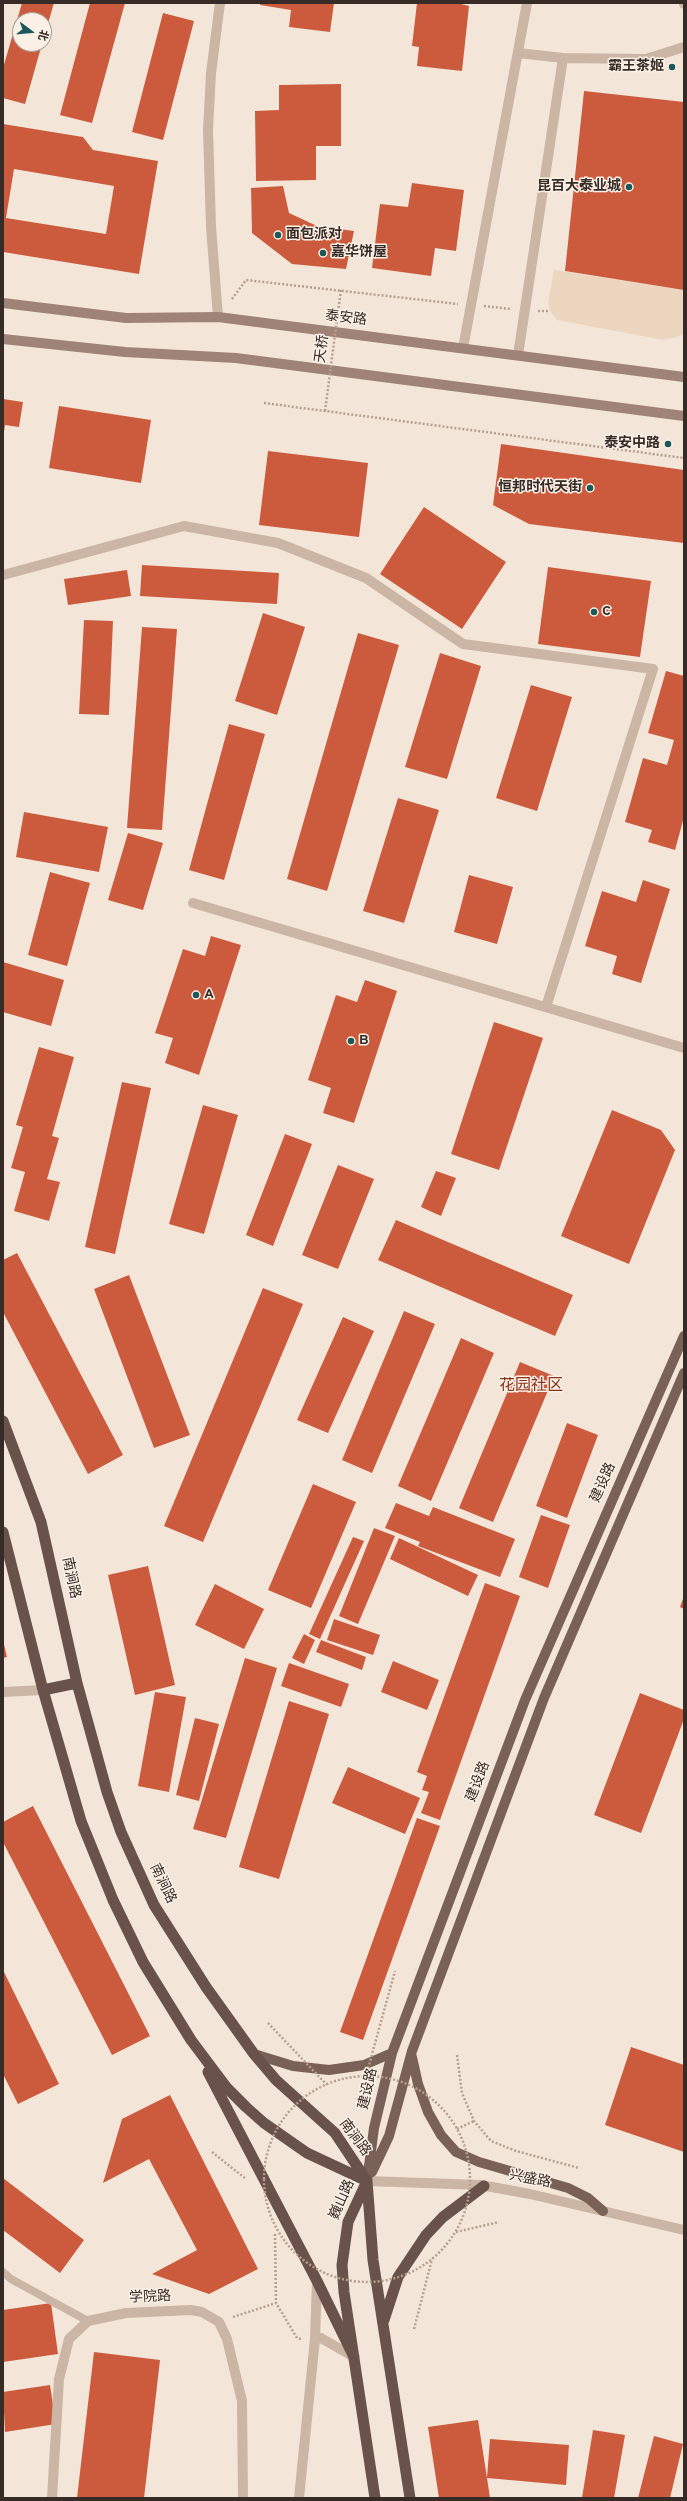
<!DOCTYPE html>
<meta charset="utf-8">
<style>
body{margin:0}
#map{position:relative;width:687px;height:2501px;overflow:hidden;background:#f3e6d9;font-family:Overpass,"Noto Sans SC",sans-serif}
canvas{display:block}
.frame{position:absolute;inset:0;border:4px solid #362b26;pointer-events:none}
.north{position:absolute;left:12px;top:12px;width:40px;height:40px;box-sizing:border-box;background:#faf0e6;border:1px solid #aca199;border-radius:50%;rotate:106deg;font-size:11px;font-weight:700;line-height:16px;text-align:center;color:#362b26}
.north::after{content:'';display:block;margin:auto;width:14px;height:18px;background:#1a585a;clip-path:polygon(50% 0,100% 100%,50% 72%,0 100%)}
</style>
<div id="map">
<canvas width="687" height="2501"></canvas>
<div class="frame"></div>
<div class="north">北</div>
</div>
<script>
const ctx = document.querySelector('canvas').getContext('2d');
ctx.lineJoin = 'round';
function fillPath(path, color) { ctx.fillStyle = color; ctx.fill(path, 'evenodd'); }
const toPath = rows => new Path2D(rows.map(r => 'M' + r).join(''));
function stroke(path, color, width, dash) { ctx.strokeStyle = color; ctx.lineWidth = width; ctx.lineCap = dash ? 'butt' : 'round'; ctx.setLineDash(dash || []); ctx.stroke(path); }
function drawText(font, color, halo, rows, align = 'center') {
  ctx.font = font + ' Overpass,"Noto Sans SC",sans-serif'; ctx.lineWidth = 3; ctx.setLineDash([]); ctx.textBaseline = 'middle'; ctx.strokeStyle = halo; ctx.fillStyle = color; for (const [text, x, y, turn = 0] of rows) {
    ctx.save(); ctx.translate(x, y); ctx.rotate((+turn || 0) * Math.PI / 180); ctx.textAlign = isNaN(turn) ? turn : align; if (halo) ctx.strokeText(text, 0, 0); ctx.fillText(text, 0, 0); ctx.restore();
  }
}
fillPath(toPath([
 [554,270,684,290,684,335,664,340,557,320,550,311,548,303]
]), '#ecd6bf');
fillPath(toPath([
 [22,3,54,3,44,37,44,20,20,20,20,44,42,44,25,104,3,98,3,68],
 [90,3,125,3,92,123,60,115],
 [260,3,334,3,330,32,289,27,291,10,260,5],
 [417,3,457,3,469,6,462,71,417,66,419,47,412,46],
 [163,13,194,21,163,140,132,132],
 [341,84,341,146,316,146,316,180,256,181,255,111,279,110,279,85],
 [584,91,684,102,684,290,565,271],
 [3,124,83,137,93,150,158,161,139,274,3,252],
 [14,169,114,186,106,234,6,218],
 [412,183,464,190,456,251,435,248,431,276,372,268,380,204,408,207],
 [283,186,289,213,317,226,354,231,346,269,292,264,252,233,251,188],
 [3,399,23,402,19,427,5,425,4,432],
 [59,406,151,420,141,483,49,468],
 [501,444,684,470,684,543,529,524,493,505],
 [268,451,368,463,359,537,259,525],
 [424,507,506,562,462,629,380,574],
 [142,565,279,573,277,604,140,596],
 [548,567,651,581,640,657,538,644],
 [127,570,131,596,68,605,64,579],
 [263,613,305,627,277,715,235,701],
 [84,620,113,621,109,715,79,714],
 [142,627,177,629,162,830,127,828],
 [358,633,399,645,327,891,287,879],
 [440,653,481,666,447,779,405,767],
 [666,671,684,676,684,817,675,850,648,842,652,830,625,822,643,758,667,765,674,740,648,733],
 [531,685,572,697,537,811,496,798],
 [229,724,265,734,224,880,189,870],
 [398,798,439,810,404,923,363,911],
 [24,812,108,827,99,872,16,857],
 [128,833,163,843,143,910,108,900],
 [50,872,90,883,67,966,28,955],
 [469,875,513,887,497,944,454,932],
 [643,880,670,889,641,983,612,974,617,956,585,946,602,891,636,902],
 [211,936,241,945,199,1075,165,1063,173,1038,155,1033,183,949,205,956],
 [3,962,64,980,51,1026,3,1012],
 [365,980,397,991,354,1123,323,1113,331,1088,308,1080,336,995,357,1002],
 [494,1022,543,1038,499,1170,451,1154],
 [39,1047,74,1057,52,1136,59,1138,47,1179,60,1182,49,1221,14,1211,25,1172,11,1168,23,1127,16,1125],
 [122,1082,151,1088,115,1254,85,1247],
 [203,1105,238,1115,204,1234,169,1224],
 [612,1110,661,1130,675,1150,629,1264,561,1236],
 [285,1134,312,1144,273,1246,246,1235],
 [338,1165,374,1179,338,1269,302,1255],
 [436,1171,456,1178,441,1216,421,1207],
 [396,1220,573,1295,555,1336,378,1260],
 [17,1253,123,1455,88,1474,3,1312,3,1260],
 [129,1275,190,1435,154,1448,94,1289],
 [263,1288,303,1304,203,1542,164,1526],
 [404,1311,435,1324,372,1473,342,1460],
 [343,1317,374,1331,328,1433,297,1420],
 [461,1338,494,1353,431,1501,398,1486],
 [520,1362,554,1376,493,1522,459,1508],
 [567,1423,598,1435,567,1518,536,1506],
 [313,1484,356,1502,311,1608,268,1590],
 [396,1503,429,1516,433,1507,515,1539,500,1577,418,1546,420,1542,385,1528],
 [541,1515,570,1525,548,1588,519,1577],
 [374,1528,395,1536,358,1624,339,1616],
 [353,1537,364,1541,320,1639,309,1634],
 [399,1538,478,1575,468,1596,390,1559],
 [148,1566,175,1685,135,1695,108,1575],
 [485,1583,520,1596,440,1820,421,1813,429,1792,422,1790,427,1776,417,1772],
 [215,1584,264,1609,244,1649,195,1625],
 [684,1596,684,1609,680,1607],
 [334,1619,380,1635,373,1655,327,1640],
 [304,1634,315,1640,304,1664,292,1658],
 [3,1640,7,1657,3,1658],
 [321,1640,366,1657,362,1670,316,1652],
 [245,1658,277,1668,226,1838,193,1829],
 [393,1661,439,1680,427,1710,381,1692],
 [289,1663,349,1684,341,1707,281,1686],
 [155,1692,186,1697,169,1792,138,1786],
 [640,1693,684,1710,684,1719,641,1833,594,1815],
 [289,1701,329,1714,279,1879,239,1867],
 [195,1718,219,1724,199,1801,176,1795],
 [348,1767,420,1798,405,1834,332,1803],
 [33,1806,150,2036,112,2055,3,1842,3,1822],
 [417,1818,440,1826,363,2040,340,2032],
 [3,1970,59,2084,18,2104,3,2074],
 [631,2047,684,2065,684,2152,605,2125],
 [170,2095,258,2269,209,2294,152,2274,197,2250,149,2159,103,2183,122,2119],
 [3,2178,84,2240,60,2273,3,2230],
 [51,2303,58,2354,3,2362,3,2310],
 [94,2352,160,2360,144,2498,77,2498],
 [50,2385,56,2424,5,2432,3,2392],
 [478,2420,487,2478,490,2439,569,2445,566,2485,487,2478,490,2498,439,2498,428,2427],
 [593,2430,625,2435,614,2498,582,2498],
 [654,2436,683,2444,670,2498,638,2498]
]), '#cc5b3e');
stroke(toPath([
 [232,299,246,280,458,304],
 [484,306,511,309],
 [538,311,550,311],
 [264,403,684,458],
 [457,2055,462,2093,474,2121,491,2141,516,2151,579,2168],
 [457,2129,474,2121],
 [212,2152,246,2179],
 [456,2232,499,2222],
 [275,2234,276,2303],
 [233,2317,276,2303,297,2338,301,2339],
 [414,2329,432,2259]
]), '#b79f8f', 2.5, [2, 2]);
stroke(toPath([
 [3,2272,11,2279,88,2321]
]), '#cbb5a5', 8);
stroke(toPath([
 [684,3,684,4],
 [518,53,563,58],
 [518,355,563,58,646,59,684,47]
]), '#cbb5a5', 10);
stroke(toPath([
 [218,317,211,227,208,130,211,73,220,3],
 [463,348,527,3],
 [3,575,184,526,278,543,366,578,463,644,653,669,546,1007],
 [193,903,684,1048],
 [3,1692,43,1690],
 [315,2339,317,2281],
 [52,2498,59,2379,69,2339,88,2321,126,2313,191,2310,202,2312,219,2322,227,2339,242,2401,243,2498],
 [299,2498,315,2339,321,2338,354,2357]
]), '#cbb5a5', 10);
stroke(toPath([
 [367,2181,481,2185,530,2194,684,2230]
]), '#cbb5a5', 10);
stroke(toPath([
 [3,303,126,318,218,317,684,377],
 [3,339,125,352,236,358,684,416]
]), '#9f8376', 10);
stroke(toPath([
 [254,2054,293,2066,329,2070,364,2065,392,2053],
 [412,2057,418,2084,428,2112,441,2135,456,2152,479,2162,568,2188,588,2198,603,2211],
 [372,2172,389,2136,412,2051,544,1698,684,1373],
 [367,2181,374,2128,392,2053,525,1700,684,1336]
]), '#796157', 10);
stroke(toPath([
 [3,1421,41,1522,77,1683,107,1792,121,1832,154,1905,206,1987,254,2054,276,2080,335,2133,367,2181],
 [3,1532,43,1690,81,1821,113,1900,143,1962,191,2040,227,2088,246,2107,264,2123,307,2153,367,2181],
 [43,1690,77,1683],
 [208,2072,317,2281,354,2357],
 [367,2181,348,2222,342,2265,344,2292,375,2498],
 [367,2181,373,2260,410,2498],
 [384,2320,398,2277,426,2235,443,2217,484,2186]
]), '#68524a', 11);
stroke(toPath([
 [325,411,341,289],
 [268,2023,327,2085],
 [366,2076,395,1971],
 '264 2179a103 103 0 1 1 206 0a103 103 0 1 1-206 0Z'
]), '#b79f8f', 2.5, [2, 2]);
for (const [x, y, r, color] of [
 [672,67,4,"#1a585a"],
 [629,187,4,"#1a585a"],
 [278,235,4,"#1a585a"],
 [323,253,4,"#1a585a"],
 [668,444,4,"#1a585a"],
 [590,488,4,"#1a585a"],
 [594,612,4,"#1a585a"],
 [196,995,4,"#1a585a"],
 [351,1041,4,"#1a585a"]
]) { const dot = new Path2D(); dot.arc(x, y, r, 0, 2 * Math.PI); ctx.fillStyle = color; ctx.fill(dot); stroke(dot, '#faf0e6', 1.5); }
drawText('bold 14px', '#362b26', '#faf0e6', [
 ["霸王茶姬",664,67,"right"],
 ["昆百大·泰业城",621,187,"right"],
 ["面包派对",286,235],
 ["嘉华饼屋",331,253],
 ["泰安中路",660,444,"right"],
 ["恒邦时代天街",582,488,"right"],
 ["C",602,612],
 ["A",204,995],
 ["B",359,1041]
], 'left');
drawText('14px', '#362b26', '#faf0e6', [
 ["泰安路",346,319,7],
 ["天桥",323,349,-83],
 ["建设路",604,1483,-66],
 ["南涧路",70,1578,78],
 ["建设路",479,1782,-69],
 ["南涧路",162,1884,64],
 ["建设路",369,2089,-77],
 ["南涧路",354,2138,53],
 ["兴盛路",530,2180,11],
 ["巍山路",343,2200,-66],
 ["学院路",150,2298,-3]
]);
drawText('16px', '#8a311b', '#faf0e6', [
 ["花园社区",531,1387]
]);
</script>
